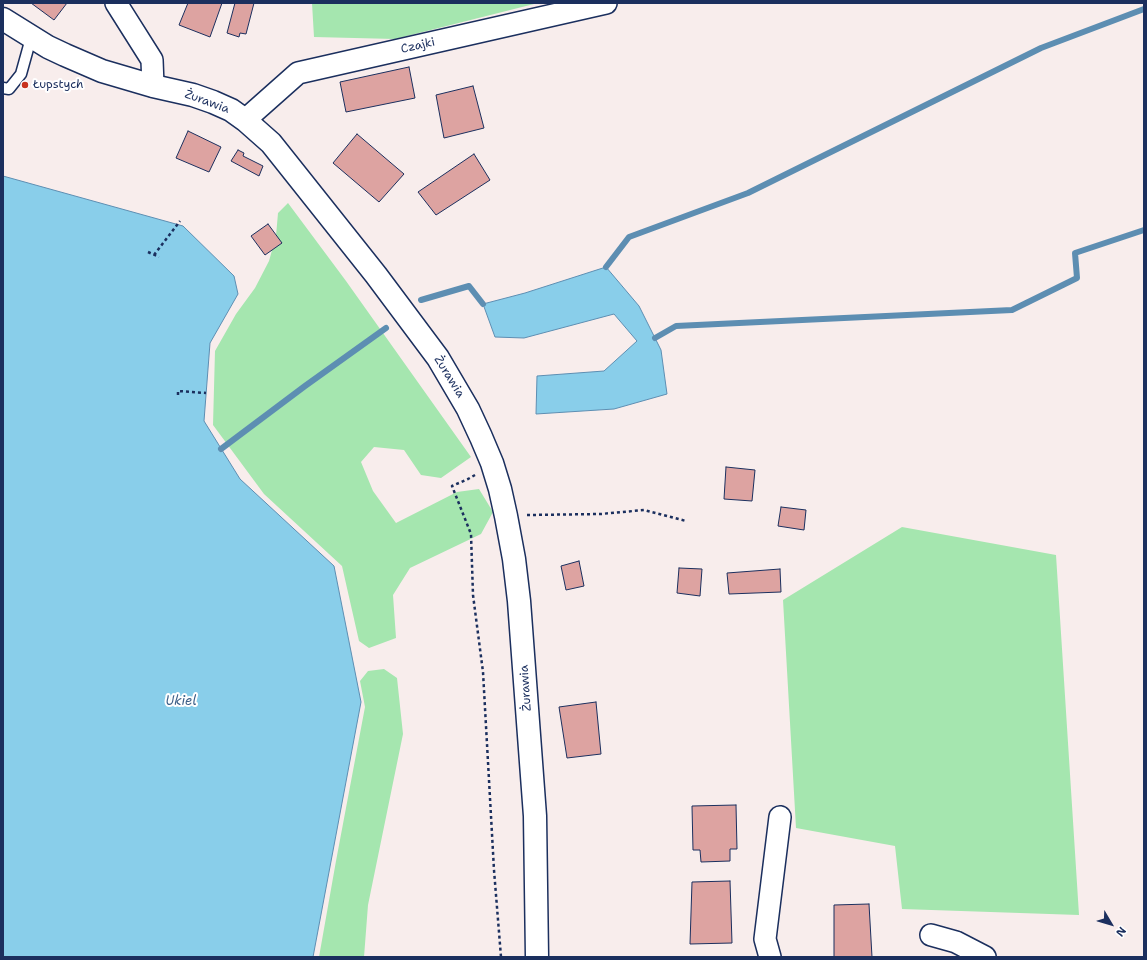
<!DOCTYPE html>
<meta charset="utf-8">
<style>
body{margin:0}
#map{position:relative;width:1147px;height:960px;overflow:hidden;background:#f8edec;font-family:"Shantell Sans",sans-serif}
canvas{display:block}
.frame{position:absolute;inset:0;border:4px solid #1b2f5e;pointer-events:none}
.north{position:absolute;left:1091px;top:904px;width:40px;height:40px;-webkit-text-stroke:3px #fff;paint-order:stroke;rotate:128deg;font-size:11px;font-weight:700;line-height:16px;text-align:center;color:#1b2f5e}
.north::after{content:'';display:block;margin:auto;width:14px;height:18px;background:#1b2f5e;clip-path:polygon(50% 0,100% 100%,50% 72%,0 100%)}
</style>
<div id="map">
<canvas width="1147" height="960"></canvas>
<div class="frame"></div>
<div class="north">N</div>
</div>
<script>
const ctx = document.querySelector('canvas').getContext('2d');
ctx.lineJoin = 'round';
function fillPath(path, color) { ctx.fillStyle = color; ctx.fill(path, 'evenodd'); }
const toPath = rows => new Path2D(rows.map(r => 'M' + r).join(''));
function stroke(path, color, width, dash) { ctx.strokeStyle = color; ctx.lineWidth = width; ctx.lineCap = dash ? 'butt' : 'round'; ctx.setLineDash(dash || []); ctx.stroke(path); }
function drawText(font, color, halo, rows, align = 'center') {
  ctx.font = font + ' "Shantell Sans",sans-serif'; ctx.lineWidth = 4; ctx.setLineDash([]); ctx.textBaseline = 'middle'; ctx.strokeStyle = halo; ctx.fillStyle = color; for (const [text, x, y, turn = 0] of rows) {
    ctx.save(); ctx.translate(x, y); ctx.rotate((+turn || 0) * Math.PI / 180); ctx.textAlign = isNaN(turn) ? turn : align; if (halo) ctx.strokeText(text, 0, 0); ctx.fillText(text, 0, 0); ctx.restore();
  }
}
fillPath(toPath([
 [312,3,538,3,395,39,314,37],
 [288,203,346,281,471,457,441,478,421,475,404,450,374,447,361,462,373,491,396,523,457,492,479,489,493,512,481,534,410,568,393,595,396,638,369,648,359,641,342,566,264,494,213,425,215,351,236,314,255,288,269,261,276,236,278,213],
 [902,527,1056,555,1079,915,902,909,895,846,796,828,783,600],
 [384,669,397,678,403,734,368,905,364,957,319,957,336,861,365,707,360,681,368,671]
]), '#a5e6af');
const water = toPath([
 [3,176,183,226,234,276,238,294,210,343,204,421,240,479,334,566,361,702,313,957,3,957,3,176],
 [606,267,639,306,661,350,667,394,614,409,536,414,537,376,604,371,637,341,614,314,524,338,495,337,483,304,525,293,606,267]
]);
fillPath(water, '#89ceea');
stroke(water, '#5d8eb2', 1);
stroke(toPath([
 [606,267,629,237,748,193,1041,48,1144,9],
 [421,300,469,286,483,304],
 [655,338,676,326,1012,310,1077,278,1075,253,1144,230],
 [221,449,305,386,386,328]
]), '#5d8eb2', 6);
const building = toPath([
 [31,3,67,3,54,20,31,3],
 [188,3,222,3,210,37,179,25,188,3],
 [235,3,254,3,246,34,240,33,239,37,227,33,235,3],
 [409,67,415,98,346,112,340,82,409,67],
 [473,86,484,128,444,138,436,95,473,86],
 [188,131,221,147,209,172,176,158,188,131],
 [357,134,404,174,379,202,333,163,357,134],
 [238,150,244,153,243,156,263,166,259,176,231,161,238,150],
 [474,154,490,180,436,215,418,192,474,154],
 [268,224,282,243,265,255,251,236,268,224],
 [726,467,755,470,752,501,724,499,726,467],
 [781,507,806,510,804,530,778,526,781,507],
 [579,561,584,586,566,590,561,566,579,561],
 [679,568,702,569,700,596,677,593,679,568],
 [780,569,781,592,729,594,727,573,780,569],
 [596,702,601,754,567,758,559,707,596,702],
 [736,805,737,849,730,849,730,861,701,862,700,850,693,850,692,806,736,805],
 [730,881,732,943,690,944,692,882,730,881],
 [869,904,872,957,834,957,834,905,869,904]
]);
fillPath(building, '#dda3a1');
stroke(building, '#1b2f5e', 1);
const service = toPath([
 [3,88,9,89,21,74,31,38]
]);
const minor = toPath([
 [116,3,152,60,153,86],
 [245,120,298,73,606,3],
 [931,935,956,942,985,957],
 [770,957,765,939,780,817]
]);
const tertiary = toPath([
 [3,19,48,47,65,55,102,71,153,86,193,95,213,102,231,110,245,120,271,143,376,275,438,358,468,409,481,437,492,463,500,489,506,516,514,559,519,601,535,816,537,957]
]);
stroke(service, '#1b2f5e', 13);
stroke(minor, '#1b2f5e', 24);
stroke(tertiary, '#1b2f5e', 25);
stroke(toPath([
 [148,252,159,257],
 [154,255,180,221],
 [178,395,178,391,206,393],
 [475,475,468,479,452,486,471,534,473,595,483,672,494,870,501,957],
 [527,515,601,514,644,510,686,521]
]), '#1b2f5e', 2.5, [3, 3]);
stroke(service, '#fff', 10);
stroke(minor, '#fff', 21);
stroke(tertiary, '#fff', 22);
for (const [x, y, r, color] of [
 [25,85,4,"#c8321e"]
]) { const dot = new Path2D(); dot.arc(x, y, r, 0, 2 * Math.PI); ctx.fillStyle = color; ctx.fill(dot); stroke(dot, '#fff', 1.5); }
drawText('12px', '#1b2f5e', '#fff', [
 ["Czajki",418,46,-13],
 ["Żurawia",207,102,20],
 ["Żurawia",449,377,58],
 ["Żurawia",526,688,-94]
]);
drawText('12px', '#1b2f5e', '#fff', [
 ["Łupstych",33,85]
], 'left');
drawText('italic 13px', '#3c5f88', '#fff', [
 ["Ukiel",181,702]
]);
</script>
